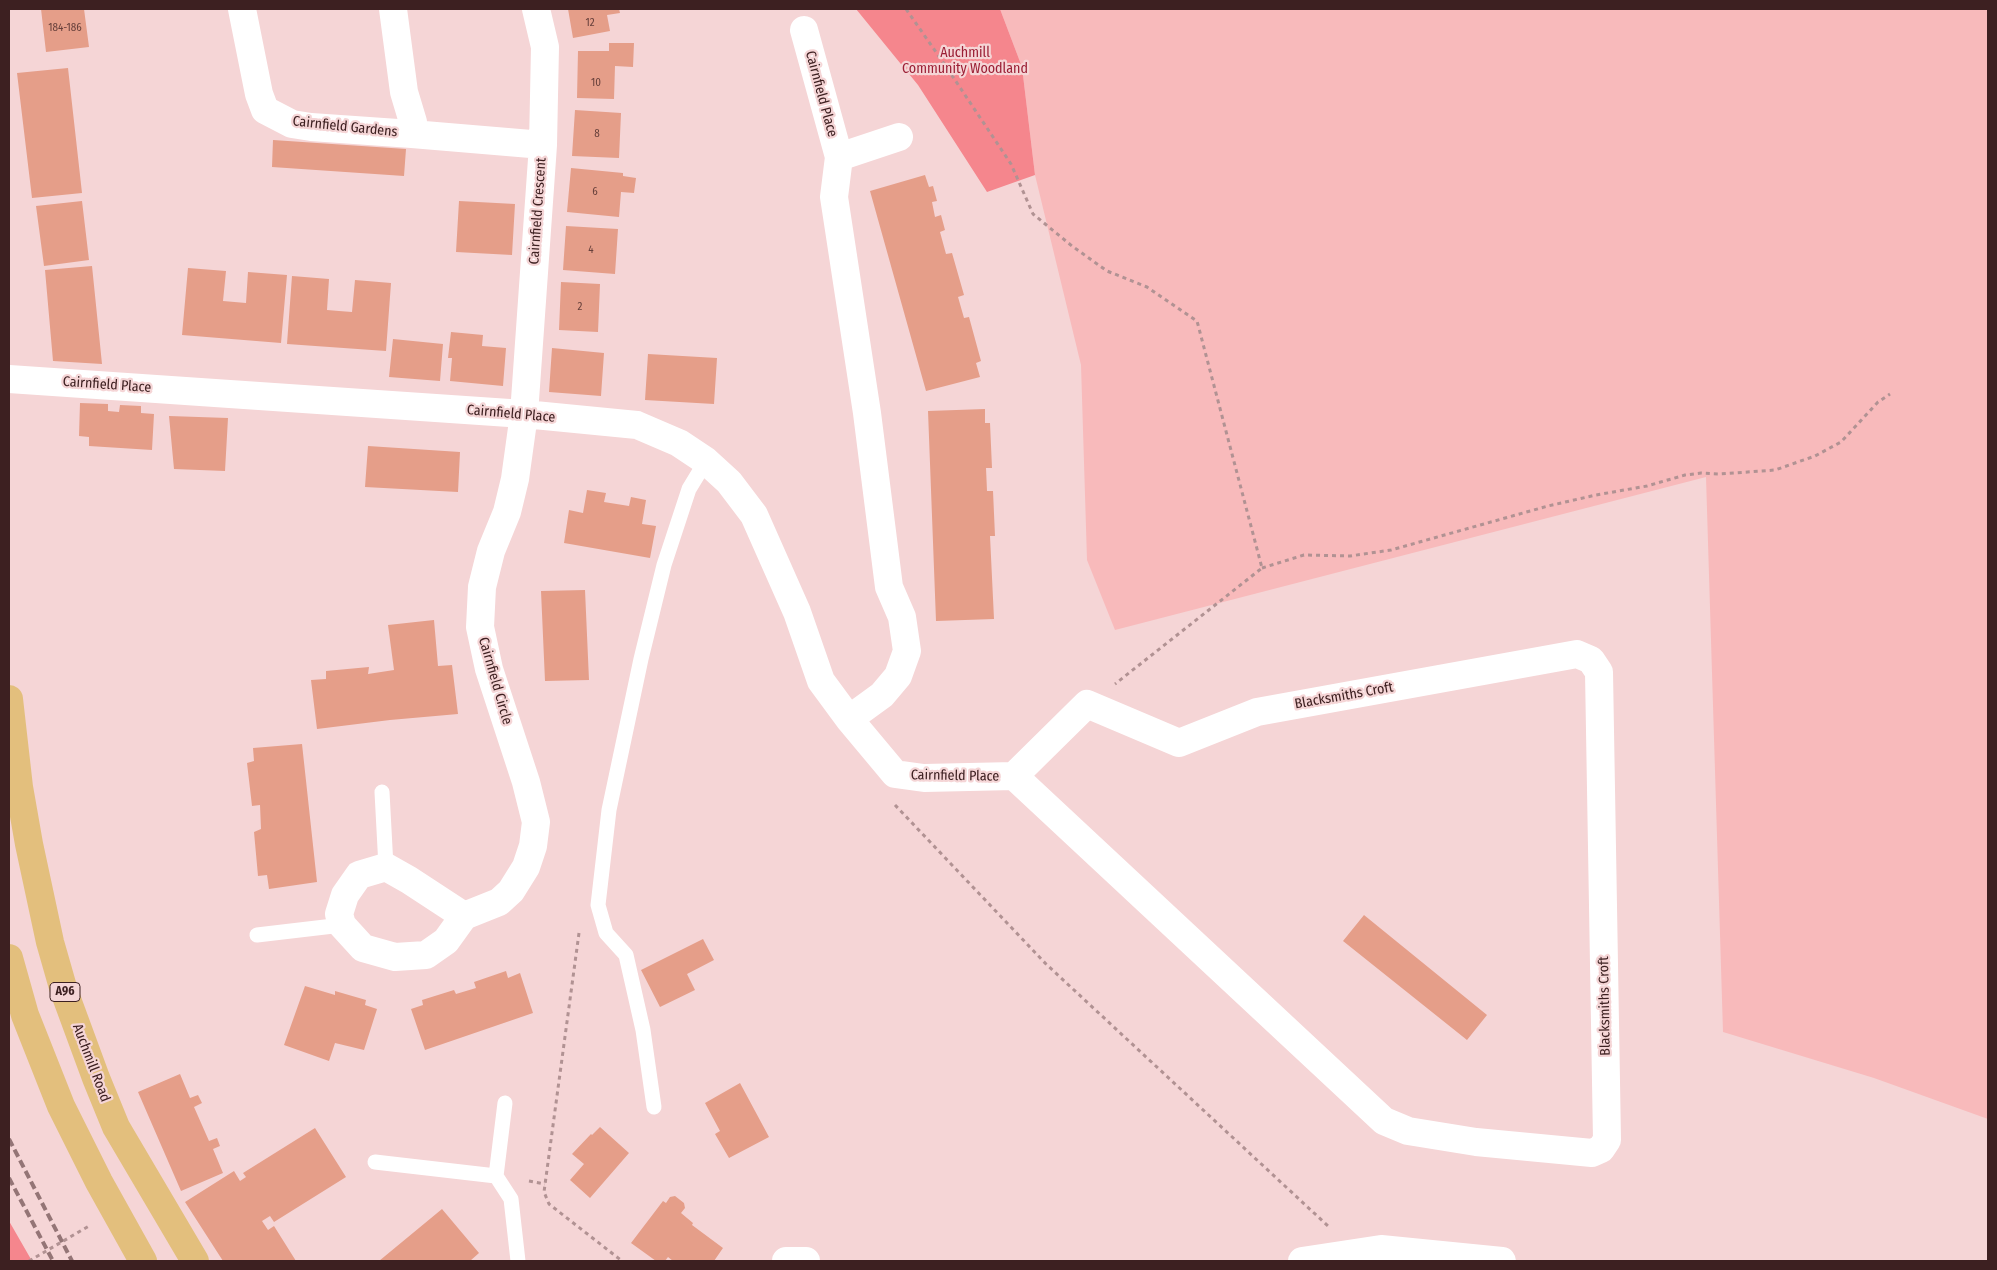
<!DOCTYPE html>
<style>
body{margin:0}
#map{position:relative;width:1997px;height:1270px;overflow:hidden;background:#f5d5d6;font-family:"Fira Sans Condensed",sans-serif}
canvas{display:block}
.frame{position:absolute;inset:0;border:10px solid #3d2021;pointer-events:none}
</style>
<div id="map">
<canvas width="1997" height="1270"></canvas>
<div class="frame"></div>
</div>
<script>
const ctx = document.querySelector('canvas').getContext('2d');
ctx.lineJoin = 'round';
function fillPath(path, color) { ctx.fillStyle = color; ctx.fill(path, 'evenodd'); }
const toPath = rows => new Path2D(rows.map(r => 'M' + r).join(''));
function stroke(path, color, width, dash) { ctx.strokeStyle = color; ctx.lineWidth = width; ctx.lineCap = dash ? 'butt' : 'round'; ctx.setLineDash(dash || []); ctx.stroke(path); }
function drawText(font, color, halo, rows, align = 'center') {
  ctx.font = font + ' "Fira Sans Condensed",sans-serif'; ctx.lineWidth = 4.5; ctx.setLineDash([]); ctx.textBaseline = 'middle'; ctx.strokeStyle = halo; ctx.fillStyle = color; for (const [text, x, y, turn = 0] of rows) {
    ctx.save(); ctx.translate(x, y); ctx.rotate((+turn || 0) * Math.PI / 180); ctx.textAlign = isNaN(turn) ? turn : align; if (halo) ctx.strokeText(text, 0, 0); ctx.fillText(text, 0, 0); ctx.restore();
  }
}
fillPath(toPath([
 [1000,9,1988,9,1988,1119,1874,1078,1723,1032,1706,477,1115,630,1087,560,1081,365,1035,175,1022,67]
]), '#f8babb');
fillPath(toPath([
 [856,9,1000,9,1022,67,1035,175,987,192,918,85],
 [9,1221,32,1261,9,1261]
]), '#f5868d');
fillPath(toPath([
 [41,9,84,9,89,47,46,52],
 [568,9,619,9,620,13,607,15,610,31,573,38],
 [609,43,634,43,633,67,615,66,614,99,577,98,578,51,609,51],
 [68,68,82,193,32,198,17,73],
 [575,110,621,113,619,158,572,156],
 [273,140,406,149,404,176,272,167],
 [571,168,623,173,623,176,636,178,634,193,621,192,619,217,567,212],
 [925,175,929,187,933,186,937,201,932,202,935,217,941,215,945,230,940,232,946,254,952,253,964,295,958,297,964,318,969,317,981,361,976,363,980,377,926,391,870,191],
 [82,201,89,260,44,266,36,206],
 [459,201,515,204,512,255,456,252],
 [566,226,618,229,615,274,563,270],
 [92,266,102,364,53,361,45,270],
 [188,268,226,271,223,301,246,303,248,272,287,275,281,343,182,335],
 [292,276,329,279,327,310,339,311,352,312,355,280,391,283,386,351,287,344],
 [561,282,600,284,598,332,559,330],
 [451,332,483,335,482,346,506,348,503,386,450,381,452,358,448,358],
 [393,339,443,344,440,381,389,377],
 [552,348,604,353,601,396,549,392],
 [648,354,717,358,714,404,645,400],
 [80,403,108,404,108,411,119,412,120,405,141,406,141,413,154,414,152,450,89,446,89,437,79,436],
 [985,409,985,423,990,423,992,468,986,468,987,491,993,491,995,536,990,536,994,619,936,621,928,411],
 [169,416,228,418,225,471,174,469],
 [368,446,460,452,458,492,365,487],
 [587,490,606,493,604,502,629,506,631,497,646,500,642,524,656,526,650,558,564,543,569,510,583,513],
 [585,590,589,680,545,681,541,591],
 [434,620,438,666,452,665,458,714,390,720,317,729,311,680,326,679,326,671,369,667,368,674,394,670,388,625],
 [302,744,317,882,269,889,267,875,258,876,254,832,261,829,260,805,252,806,247,763,254,761,253,748],
 [1364,915,1487,1015,1467,1040,1343,941],
 [703,939,714,960,687,974,695,990,660,1007,641,970],
 [506,971,508,978,520,973,533,1013,425,1050,411,1009,423,1005,422,1000,454,990,456,994,476,988,474,982],
 [305,986,335,995,335,991,366,1000,365,1005,377,1009,364,1050,335,1043,329,1061,284,1045],
 [180,1074,190,1098,198,1095,202,1103,194,1107,209,1141,217,1138,220,1146,213,1149,223,1173,181,1191,138,1092],
 [740,1083,769,1137,729,1158,715,1134,720,1131,705,1103],
 [600,1127,629,1153,590,1198,570,1180,584,1164,572,1154,591,1134,592,1135],
 [315,1128,346,1177,274,1222,270,1216,262,1221,268,1230,274,1226,296,1261,223,1261,185,1202,234,1171,240,1181,246,1177,243,1173],
 [675,1196,684,1203,685,1208,681,1213,693,1223,692,1225,723,1248,714,1261,673,1261,668,1257,665,1261,656,1261,631,1243,663,1201,666,1203,670,1197],
 [442,1209,479,1253,470,1261,379,1261]
]), '#e59e89');
stroke(toPath([
 [906,9,945,65,1011,164,1033,214,1072,246,1107,271,1147,287,1197,321,1262,568,1115,684],
 [1262,568,1304,555,1350,556,1391,550,1548,506,1596,495,1647,486,1685,475,1701,473,1720,474,1775,470,1815,456,1841,442,1878,402,1890,394],
 [895,805,1046,964,1328,1226],
 [579,933,544,1192,549,1204,622,1261],
 [529,1181,545,1184],
 [29,1261,89,1226]
]), '#b19293', 3, [4, 4]);
stroke(toPath([
 [382,792,386,867],
 [257,935,342,925],
 [654,1107,643,1030,626,955,606,933,598,905,609,810,641,659,664,565,689,489,706,461],
 [375,1162,496,1176,511,1199,518,1261],
 [496,1176,505,1103]
]), '#fff', 15);
stroke(toPath([
 [242,9,259,94,265,110,292,124,311,127,412,134,413,122,404,92,393,9],
 [804,30,839,157,834,197,867,413,889,587,902,617,907,651,898,676,882,695,849,719],
 [412,134,543,145],
 [839,157,899,137],
 [9,379,524,414,637,425,679,443,706,461,729,482,754,515,797,612,821,681,849,719,895,774,924,778,1014,776,1087,704,1179,743,1257,712,1577,654,1591,660,1599,672,1607,1140,1601,1149,1592,1153,1476,1142,1408,1131,1384,1121,1014,776],
 [386,867,409,880,464,916,446,941,426,955,395,957,363,948,342,925,339,914,345,895,359,875,386,867],
 [464,916,499,902,511,891,526,867,533,846,536,822,526,782,489,669,480,627,482,587,491,551,507,512,515,479,524,414,543,145,545,47,536,9],
 [786,1261,806,1261],
 [1302,1261,1381,1249,1502,1261]
]), '#fff', 28);
stroke(toPath([
 [9,699,19,787,29,844,50,942,64,991,96,1078,116,1127,195,1261],
 [9,958,25,1015,61,1106,99,1182,143,1261]
]), '#e3bf7d', 28);
stroke(toPath([
 [9,1139,72,1261],
 [9,1178,53,1261]
]), '#947576', 4, [8, 4]);
drawText('11px', '#67403b', null, [
 ["12",590,23],
 ["184-186",65,28],
 ["10",596,83],
 ["8",597,134],
 ["6",595,192],
 ["4",591,250],
 ["2",580,307]
]);
for (const [x, y, w] of [
 [65,992,30]
]) { const box = new Path2D(); box.roundRect(x - w / 2, y - 9.5, w, 19, 4); ctx.fillStyle = '#f5d5d6'; ctx.fill(box); stroke(box, '#3d2021', 1); }
drawText('bold 12px', '#3d2021', null, [
 ["A96",65,992]
]);
drawText('14px', '#9b1f35', '#f5d5d6', [
 ["Auchmill",965,53],
 ["Community Woodland",965,69]
]);
drawText('14px', '#3d2021', '#f5d5d6', [
 ["Cairnfield Place",821,94,75],
 ["Cairnfield Gardens",345,127,6],
 ["Cairnfield Crescent",538,211,-86],
 ["Cairnfield Place",107,385,4],
 ["Cairnfield Place",511,414,5],
 ["Cairnfield Circle",495,681,74],
 ["Blacksmiths Croft",1344,696,-10],
 ["Cairnfield Place",955,776,1],
 ["Blacksmiths Croft",1605,1006,-91],
 ["Auchmill Road",91,1063,69]
]);
</script>
